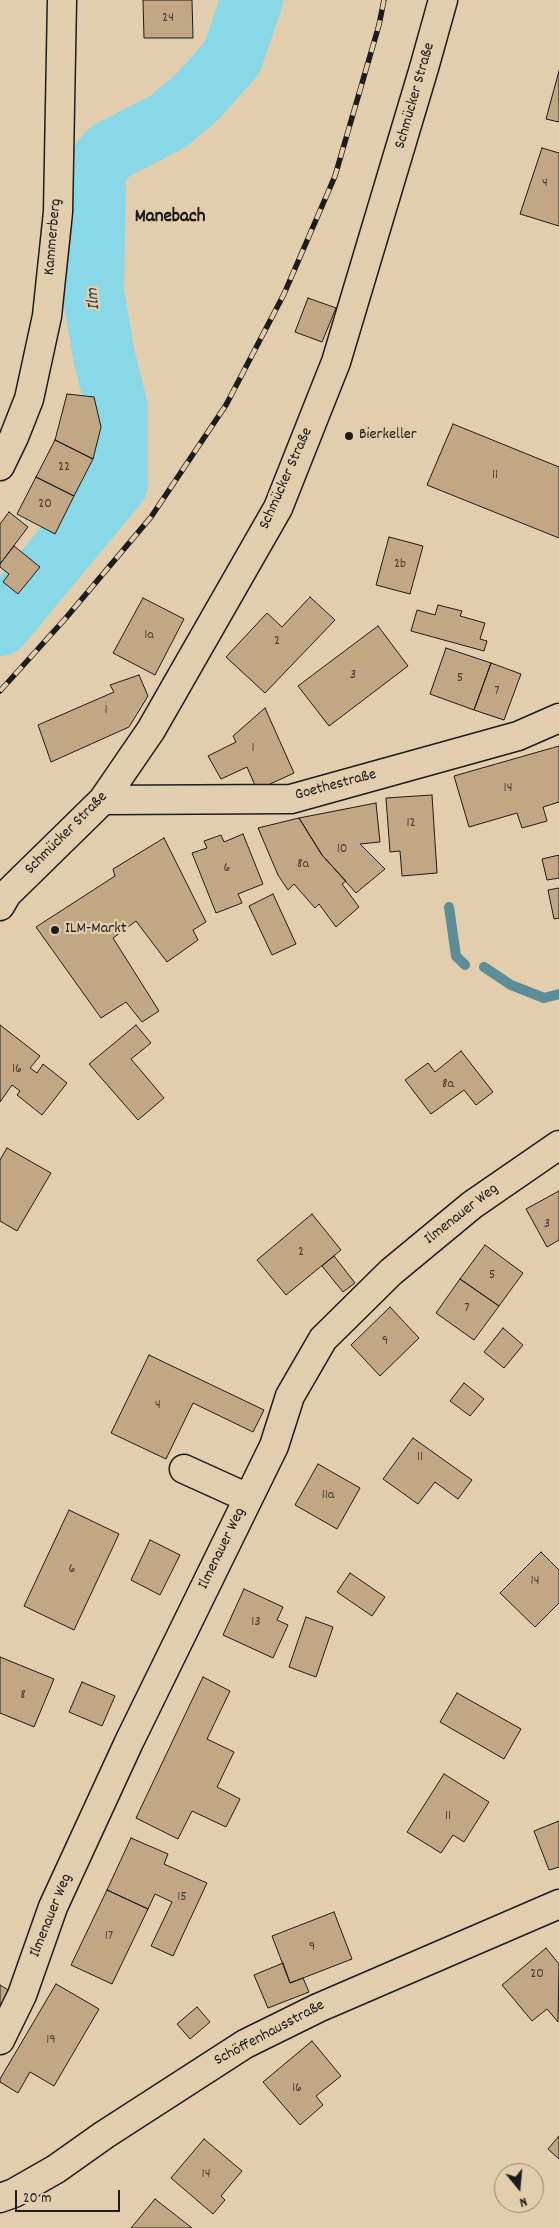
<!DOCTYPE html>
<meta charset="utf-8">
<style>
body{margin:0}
#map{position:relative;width:559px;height:2228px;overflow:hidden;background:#e2ceac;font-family:Dekko,sans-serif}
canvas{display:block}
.north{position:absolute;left:494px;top:2163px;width:50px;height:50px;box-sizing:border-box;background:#e2ceac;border:1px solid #938772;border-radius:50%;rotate:163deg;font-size:14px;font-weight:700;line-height:20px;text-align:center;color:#1c1c1c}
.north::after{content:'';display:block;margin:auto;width:18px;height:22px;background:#1c1c1c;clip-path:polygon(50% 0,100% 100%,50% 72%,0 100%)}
.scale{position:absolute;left:15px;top:2190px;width:105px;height:22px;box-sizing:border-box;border:2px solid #1c1c1c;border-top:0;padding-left:6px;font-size:15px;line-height:18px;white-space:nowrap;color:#1c1c1c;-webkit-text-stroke:4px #e2ceac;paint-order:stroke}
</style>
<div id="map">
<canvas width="559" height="2228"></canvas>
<div class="north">N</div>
<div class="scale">20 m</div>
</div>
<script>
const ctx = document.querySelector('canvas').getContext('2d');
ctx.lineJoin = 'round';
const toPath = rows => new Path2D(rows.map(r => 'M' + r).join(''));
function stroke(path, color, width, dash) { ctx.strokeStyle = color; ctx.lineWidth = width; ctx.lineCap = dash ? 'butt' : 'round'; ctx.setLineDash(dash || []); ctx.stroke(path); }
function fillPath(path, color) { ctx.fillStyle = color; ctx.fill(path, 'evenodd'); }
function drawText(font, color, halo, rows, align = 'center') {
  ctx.font = font + ' Dekko,sans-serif'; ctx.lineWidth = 4.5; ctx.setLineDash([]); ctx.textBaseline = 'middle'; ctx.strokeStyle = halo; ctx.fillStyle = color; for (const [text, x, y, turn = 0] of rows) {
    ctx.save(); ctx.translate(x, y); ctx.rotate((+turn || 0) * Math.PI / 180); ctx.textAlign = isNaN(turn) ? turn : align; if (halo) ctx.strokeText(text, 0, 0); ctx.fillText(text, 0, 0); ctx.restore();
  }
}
stroke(toPath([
 [449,907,456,956,465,965],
 [484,967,511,985,544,998,559,994]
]), '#5d8d96', 10);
stroke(toPath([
 [0,625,117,484,117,408,104,356,93,292,95,170,109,152,169,121,198,96,232,58,252,0]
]), '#89d8e7', 62);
const building = toPath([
 [143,0,192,0,193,38,144,38,143,0],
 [559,71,559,122,546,119,559,71],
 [542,148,559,153,559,226,520,214,542,148],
 [308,298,336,308,322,342,295,332,308,298],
 [67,394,94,397,101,427,93,459,55,440,67,394],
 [453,424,559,467,559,538,427,485,453,424],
 [55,440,93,459,74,496,36,477,55,440],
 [36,477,74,496,55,534,17,514,36,477],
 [9,512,28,527,0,564,0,524,9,512],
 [389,537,423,546,410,594,376,585,389,537],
 [14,546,40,567,18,594,3,582,9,574,0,567,0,564,14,546],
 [310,597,335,620,265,693,226,657,267,613,282,627,310,597],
 [143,598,184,619,155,675,113,653,143,598],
 [438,605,462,611,460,616,485,623,480,639,487,641,484,651,411,631,417,610,435,615,438,605],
 [378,626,408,666,329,726,298,686,378,626],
 [446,648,491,663,474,710,430,694,446,648],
 [491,663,521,674,504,720,474,710,491,663],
 [139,675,148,696,129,727,51,762,38,725,114,692,110,685,139,675],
 [265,708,294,773,257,790,247,767,221,779,208,756,236,742,233,736,265,708],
 [559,746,559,802,543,807,547,821,522,828,517,813,469,827,454,776,559,746],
 [432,795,437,873,402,876,400,851,390,852,386,798,432,795],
 [376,803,380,842,360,844,385,869,356,893,322,855,299,818,376,803],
 [299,818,322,855,346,881,342,884,359,907,336,927,319,904,315,908,294,884,288,890,278,875,258,828,299,818],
 [243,834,263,884,238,894,242,903,216,913,192,853,207,848,204,841,221,835,224,842,243,834],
 [164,838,206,922,193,930,198,940,167,962,136,921,113,938,159,1011,142,1022,126,1002,101,1018,36,927,115,876,113,869,164,838],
 [559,855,559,878,547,880,542,859,559,855],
 [559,888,559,918,554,919,548,890,559,888],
 [273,894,296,944,272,955,249,906,273,894],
 [0,1025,40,1056,30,1068,37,1073,43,1064,67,1083,42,1115,17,1095,20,1091,12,1085,0,1102,0,1025],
 [136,1025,151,1043,131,1059,164,1098,138,1120,89,1064,136,1025],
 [461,1051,493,1092,476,1105,464,1090,431,1114,405,1080,428,1063,435,1072,461,1051],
 [7,1148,51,1173,17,1231,0,1221,0,1160,7,1148],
 [559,1191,559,1240,547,1247,526,1209,559,1191],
 [312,1214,341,1250,286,1295,257,1260,312,1214],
 [485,1245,523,1273,499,1306,460,1279,485,1245],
 [334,1256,355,1283,343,1292,322,1266,334,1256],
 [460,1279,499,1306,474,1340,436,1313,460,1279],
 [390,1307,419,1338,380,1376,351,1345,390,1307],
 [503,1328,523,1345,504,1368,484,1352,503,1328],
 [149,1355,264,1410,253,1432,193,1403,166,1459,111,1433,149,1355],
 [464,1383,484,1399,470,1416,450,1401,464,1383],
 [413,1438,472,1480,458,1499,435,1482,418,1504,383,1479,413,1438],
 [318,1464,360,1488,337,1529,295,1505,318,1464],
 [69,1510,119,1534,74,1630,24,1606,69,1510],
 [150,1540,180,1555,160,1595,131,1580,150,1540],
 [541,1552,559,1570,559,1603,535,1627,500,1593,541,1552],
 [350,1573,385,1597,372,1616,337,1592,350,1573],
 [244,1589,283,1607,277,1620,288,1625,273,1658,223,1635,244,1589],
 [306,1617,333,1627,316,1677,289,1667,306,1617],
 [0,1657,54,1679,34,1727,0,1713,0,1657],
 [203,1677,230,1691,207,1739,234,1752,217,1787,240,1799,226,1827,192,1811,178,1839,136,1818,203,1677],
 [82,1682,115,1696,102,1726,69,1712,82,1682],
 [457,1693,521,1729,504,1759,440,1722,457,1693],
 [444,1774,489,1802,464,1842,453,1835,441,1853,407,1832,444,1774],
 [559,1821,559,1867,549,1870,534,1831,559,1821],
 [131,1838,168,1854,164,1864,207,1883,173,1956,151,1946,172,1902,155,1894,148,1909,107,1890,131,1838],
 [107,1890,148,1909,112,1984,71,1965,107,1890],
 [334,1912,352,1959,290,1983,272,1936,334,1912],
 [546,1948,559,1964,558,2022,547,2009,532,2021,502,1985,546,1948],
 [283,1963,290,1983,303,1978,309,1992,268,2008,254,1975,283,1963],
 [56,1984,99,2009,54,2086,30,2072,18,2093,0,2082,0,2079,56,1984],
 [0,1985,13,1993,0,2013,0,1985],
 [197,2007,210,2022,190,2039,177,2024,197,2007],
 [312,2041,341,2076,316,2096,323,2105,300,2125,263,2082,312,2041],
 [559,2136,559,2159,548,2149,559,2136],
 [204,2139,242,2171,221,2196,225,2200,213,2214,171,2178,204,2139],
 [155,2199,192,2228,131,2228,155,2199]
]);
fillPath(building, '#c3a784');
stroke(building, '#1c1c1c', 1);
const minor = toPath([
 [103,800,291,799,518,736,559,718],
 [0,906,7,894,103,800,151,730,278,508,336,362,424,68,443,0],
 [184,1469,248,1498],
 [0,2040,22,1995,53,1907,129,1742,274,1446,290,1396,323,1339,391,1272,472,1205,559,1145],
 [0,2198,14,2193,56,2169,104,2135,245,2044,318,2008,559,1904]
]);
const major = toPath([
 [0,466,14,437,29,399,47,316,58,212,62,0]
]);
stroke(minor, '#1c1c1c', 31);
stroke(major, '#1c1c1c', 31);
stroke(minor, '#e2ceac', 28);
stroke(major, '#e2ceac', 28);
const rail = toPath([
 [0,691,65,619,151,517,226,405,284,294,335,176,379,25,384,0]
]);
stroke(rail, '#1c1c1c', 5.5);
stroke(rail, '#e2ceac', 4, [11]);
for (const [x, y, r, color] of [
 [349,436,5,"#1c1c1c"],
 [55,930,5,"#1c1c1c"]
]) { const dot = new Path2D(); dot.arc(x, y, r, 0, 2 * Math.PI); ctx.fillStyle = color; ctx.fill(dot); stroke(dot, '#e2ceac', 2); }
drawText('14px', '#463f36', null, [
 ["24",168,19],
 ["4",545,184],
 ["22",64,468],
 ["11",495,476],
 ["20",45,505],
 ["2b",400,565],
 ["1a",149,636],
 ["2",277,642],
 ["3",353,676],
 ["5",460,679],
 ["7",497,692],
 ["1",106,711],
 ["1",253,749],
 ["14",508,789],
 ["12",411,824],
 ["10",342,850],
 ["8a",303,865],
 ["6",227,869],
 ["16",17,1070],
 ["8a",448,1085],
 ["3",547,1225],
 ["2",301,1253],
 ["5",492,1276],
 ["7",467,1309],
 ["9",385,1342],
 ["4",158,1406],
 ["11",420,1458],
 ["11a",328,1496],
 ["6",72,1570],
 ["14",535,1582],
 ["13",256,1623],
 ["8",23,1696],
 ["11",448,1817],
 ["15",182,1898],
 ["17",109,1937],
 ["9",312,1948],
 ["20",537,1975],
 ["19",51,2041],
 ["16",297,2089],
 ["14",206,2175]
]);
drawText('16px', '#1c1c1c', '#e2ceac', [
 ["Schmücker Straße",416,96,-74],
 ["Kammerberg",54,237,-85],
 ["Schmücker Straße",287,479,-66],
 ["Goethestraße",336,786,-15],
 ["Schmücker Straße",67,834,-45],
 ["Ilmenauer Weg",462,1215,-38],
 ["Ilmenauer Weg",223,1549,-64],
 ["Ilmenauer Weg",52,1916,-68],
 ["Schöffenhausstraße",270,2034,-28]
]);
drawText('16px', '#1c1c1c', '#e2ceac', [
 ["Bierkeller",359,436],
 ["ILM-Markt",65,930]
], 'left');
drawText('italic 18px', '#324245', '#e2ceac', [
 ["Ilm",95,299,-96]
]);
drawText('bold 19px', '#1c1c1c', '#e2ceac', [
 ["Manebach",170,218]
]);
</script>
